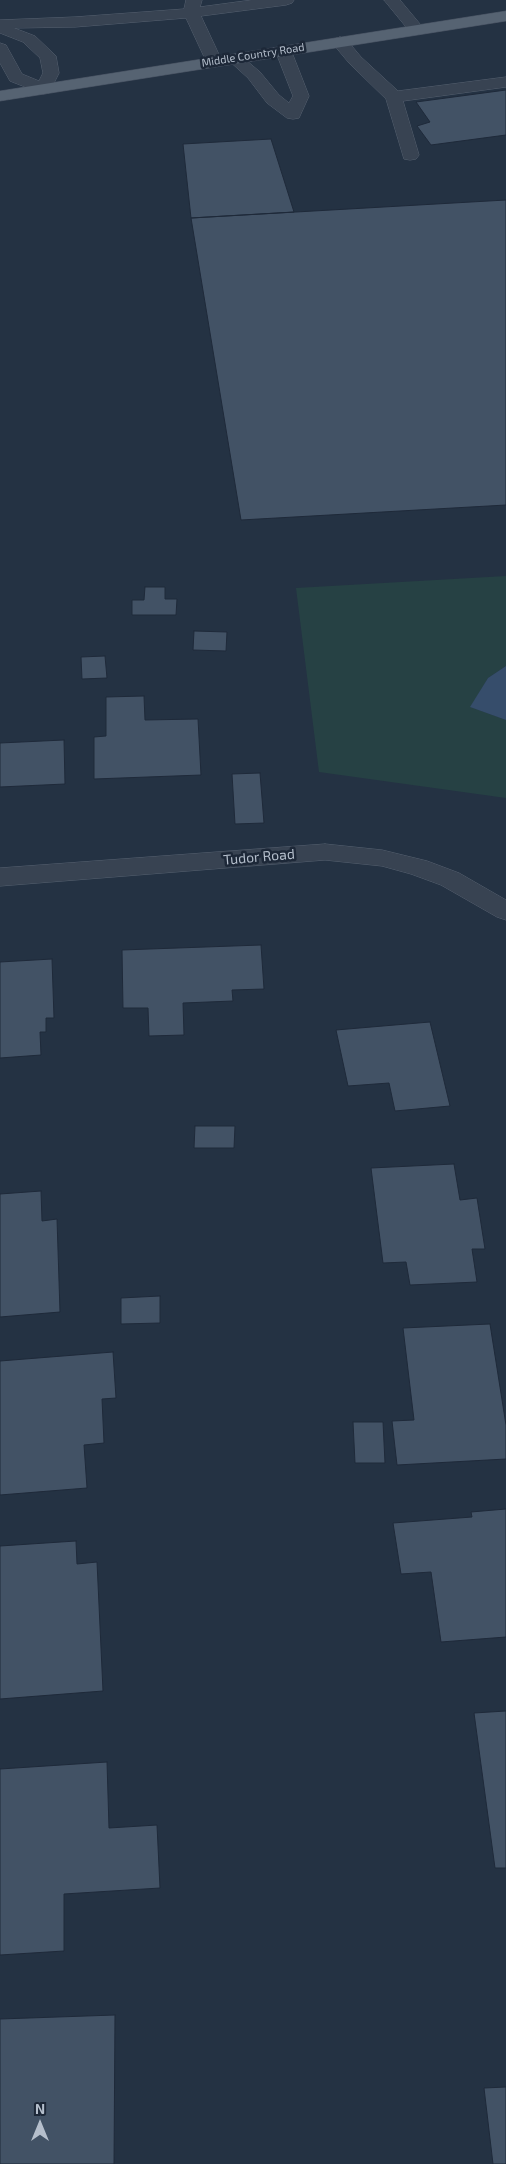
<!DOCTYPE html>
<style>
body{margin:0}
#map{position:relative;width:506px;height:2164px;overflow:hidden;background:#243243;font-family:"Exo 2",sans-serif}
canvas{display:block}
.north{position:absolute;left:15px;top:2099px;width:50px;height:50px;-webkit-text-stroke:4px #1d2838;paint-order:stroke;rotate:0deg;font-size:14px;font-weight:700;line-height:20px;text-align:center;color:#b5bfcc}
.north::after{content:'';display:block;margin:auto;width:18px;height:22px;background:#b5bfcc;clip-path:polygon(50% 0,100% 100%,50% 72%,0 100%)}
</style>
<div id="map">
<canvas width="506" height="2164"></canvas>
<div class="north">N</div>
</div>
<script>
const ctx = document.querySelector('canvas').getContext('2d');
ctx.lineJoin = 'round';
function fillPath(path, color) { ctx.fillStyle = color; ctx.fill(path, 'evenodd'); }
const toPath = rows => new Path2D(rows.map(r => 'M' + r).join(''));
function stroke(path, color, width, dash) { ctx.strokeStyle = color; ctx.lineWidth = width; ctx.lineCap = dash ? 'butt' : 'round'; ctx.setLineDash(dash || []); ctx.stroke(path); }
function drawText(font, color, halo, rows, align = 'center') {
  ctx.font = font + ' "Exo 2",sans-serif'; ctx.lineWidth = 5; ctx.setLineDash([]); ctx.textBaseline = 'middle'; ctx.strokeStyle = halo; ctx.fillStyle = color; for (const [text, x, y, turn = 0] of rows) {
    ctx.save(); ctx.translate(x, y); ctx.rotate((+turn || 0) * Math.PI / 180); ctx.textAlign = isNaN(turn) ? turn : align; if (halo) ctx.strokeText(text, 0, 0); ctx.fillText(text, 0, 0); ctx.restore();
  }
}
fillPath(toPath([
 [506,576,506,666,488,678,471,707,506,720,506,798,319,772,296,588]
]), '#264144');
fillPath(toPath([
 [506,666,506,720,470,707,488,678]
]), '#364d6b');
const building = toPath([
 [506,90,506,135,431,145,417,126,430,122,416,102,506,90],
 [271,139,294,212,191,218,183,144,271,139],
 [506,200,506,505,241,520,191,218,506,200],
 [145,587,165,587,165,599,177,599,176,615,132,615,132,600,144,600,145,587],
 [194,631,227,632,226,651,193,650,194,631],
 [105,656,107,678,82,679,81,657,105,656],
 [144,696,145,720,198,719,201,775,94,779,94,737,106,736,106,697,144,696],
 [64,740,65,784,0,787,0,743,64,740],
 [260,773,264,823,235,824,232,774,260,773],
 [261,945,264,989,232,990,233,1001,183,1003,184,1035,149,1036,148,1008,123,1008,122,950,261,945],
 [52,959,54,1018,46,1018,46,1032,40,1032,41,1055,0,1058,0,962,52,959],
 [430,1022,450,1106,395,1111,389,1083,348,1086,336,1030,430,1022],
 [195,1126,235,1126,234,1148,194,1148,195,1126],
 [454,1164,460,1200,477,1198,485,1249,472,1249,477,1282,410,1285,406,1262,383,1263,371,1168,454,1164],
 [41,1191,42,1221,57,1219,60,1312,0,1317,0,1194,41,1191],
 [160,1296,160,1323,121,1324,121,1298,160,1296],
 [490,1324,506,1425,506,1459,397,1465,392,1421,414,1420,403,1328,490,1324],
 [113,1352,116,1398,102,1399,104,1443,84,1445,87,1488,0,1495,0,1361,113,1352],
 [353,1422,383,1422,385,1463,355,1463,353,1422],
 [506,1509,506,1637,441,1642,431,1572,401,1574,393,1523,472,1517,471,1512,506,1509],
 [76,1541,77,1564,97,1562,103,1691,0,1699,0,1546,76,1541],
 [506,1711,506,1868,495,1868,474,1713,506,1711],
 [107,1762,109,1828,157,1825,160,1888,64,1894,64,1951,0,1955,0,1769,107,1762],
 [115,2015,114,2164,0,2164,0,2019,115,2015],
 [506,2087,506,2164,493,2164,484,2088,506,2087]
]);
fillPath(building, '#425265');
stroke(building, '#1f2a3a', 1);
const minor = toPath([
 [186,0,202,0,200,7,252,0,294,0,292,3,286,5,201,16,222,61,220,64,214,66,208,64,206,61,186,18,75,27,14,28,35,36,56,56,59,73,49,93,43,94,10,81,0,63,0,43,6,45,22,74,39,81,43,73,40,58,23,42,0,33,0,20,75,17,184,9,186,0],
 [384,0,400,0,425,30,423,33,411,33,384,0],
 [340,37,346,39,361,57,398,91,506,77,506,87,403,101,419,155,416,159,410,160,404,159,386,99,349,63,334,45,332,42,334,39,340,37],
 [283,45,289,47,291,50,309,96,299,118,293,119,287,118,267,103,248,78,226,58,228,55,240,55,260,72,279,95,289,103,293,96,275,50,277,47,283,45],
 [325,844,382,850,427,861,459,873,506,900,506,920,497,917,441,885,411,874,382,866,325,860,0,886,0,868,325,844]
]);
const major = toPath([
 [506,11,506,21,0,101,0,91,506,11]
]);
stroke(minor, '#566170', 1);
stroke(major, '#454f5f', 1);
fillPath(minor, '#384352');
fillPath(major, '#566372');
drawText('11px', '#b5bfcc', '#1d2838', [
 ["Middle Country Road",253,55,-9]
]);
drawText('14px', '#b5bfcc', '#1d2838', [
 ["Tudor Road",259,857,-5]
]);
</script>
